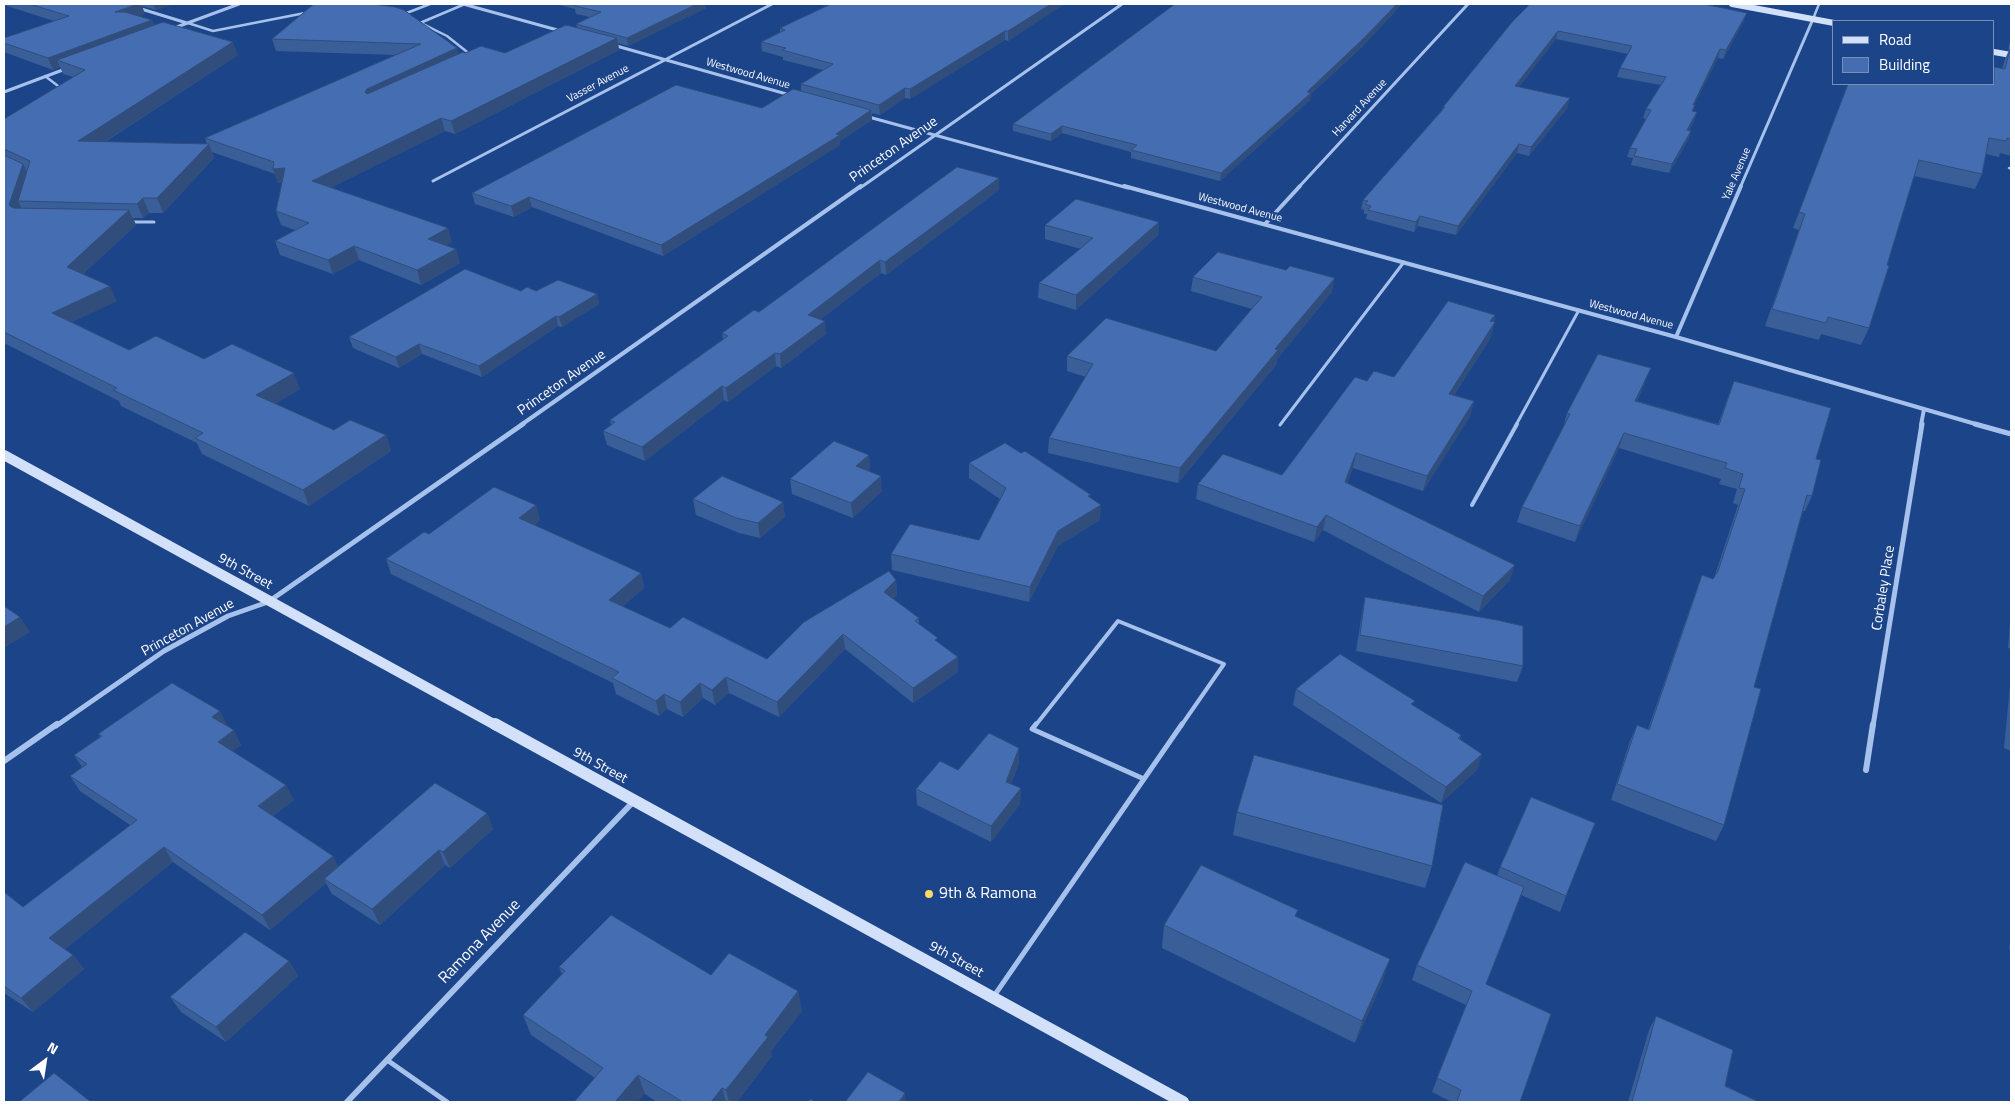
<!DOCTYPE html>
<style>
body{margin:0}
#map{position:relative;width:2015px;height:1106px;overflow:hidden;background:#1c4489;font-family:"Titillium Web",sans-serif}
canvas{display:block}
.frame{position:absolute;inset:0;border:5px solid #fff;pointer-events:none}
.legend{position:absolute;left:1832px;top:20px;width:162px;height:65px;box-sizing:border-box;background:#1c4489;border:1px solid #778fb8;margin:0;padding:6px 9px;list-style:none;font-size:15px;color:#fff}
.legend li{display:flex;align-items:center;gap:10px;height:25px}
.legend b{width:25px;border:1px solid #778fb8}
.north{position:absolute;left:20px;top:1036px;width:50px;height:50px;-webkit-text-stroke:4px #1c4489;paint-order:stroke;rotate:31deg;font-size:14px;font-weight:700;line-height:20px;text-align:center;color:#fff}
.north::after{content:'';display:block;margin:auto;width:18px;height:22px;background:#fff;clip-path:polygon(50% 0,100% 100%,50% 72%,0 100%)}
</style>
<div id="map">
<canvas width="2015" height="1106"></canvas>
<div class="frame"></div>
<ul class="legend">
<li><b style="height:6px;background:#d2e0f9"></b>Road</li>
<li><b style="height:14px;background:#446eb1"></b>Building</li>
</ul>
<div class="north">N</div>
</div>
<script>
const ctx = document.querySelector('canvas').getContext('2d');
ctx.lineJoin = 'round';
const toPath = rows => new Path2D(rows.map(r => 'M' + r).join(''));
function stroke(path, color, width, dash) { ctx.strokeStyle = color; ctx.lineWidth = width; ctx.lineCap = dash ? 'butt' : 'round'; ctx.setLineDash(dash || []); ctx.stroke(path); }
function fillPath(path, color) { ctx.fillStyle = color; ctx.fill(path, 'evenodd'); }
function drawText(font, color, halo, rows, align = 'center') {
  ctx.font = font + ' "Titillium Web",sans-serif'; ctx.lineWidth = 4.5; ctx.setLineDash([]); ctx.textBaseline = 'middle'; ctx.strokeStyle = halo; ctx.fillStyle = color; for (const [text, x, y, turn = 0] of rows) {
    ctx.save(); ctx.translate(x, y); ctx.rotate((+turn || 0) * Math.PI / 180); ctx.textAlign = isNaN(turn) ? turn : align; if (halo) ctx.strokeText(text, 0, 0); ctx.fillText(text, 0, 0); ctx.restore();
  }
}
stroke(toPath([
 [404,14,430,4],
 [1813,19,1819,4],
 [188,23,213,31,305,13],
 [420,23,465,4],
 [421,23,447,36,471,55],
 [45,76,62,89],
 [2009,168,2011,169]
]), '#a6c1ec', 2.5);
stroke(toPath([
 [130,222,154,222],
 [1280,425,1404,262],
 [1516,425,1579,310]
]), '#a6c1ec', 3);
stroke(toPath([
 [1472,505,1517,424],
 [1035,726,1118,621,1224,664,1181,726]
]), '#a6c1ec', 4);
stroke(toPath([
 [1036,724,1032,729,1144,779],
 [994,996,1182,724],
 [387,1060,447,1102]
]), '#a6c1ec', 5);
stroke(toPath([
 [125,4,187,23],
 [463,4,561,31],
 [174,28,239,4],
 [613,45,790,95],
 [4,92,68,68],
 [865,116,1128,188],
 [433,181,772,4],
 [860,188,1122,4],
 [1298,188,1468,4],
 [1740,188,1813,19]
]), '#a6c1ec', 3);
stroke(toPath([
 [1124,186,1676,337,1979,425],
 [1265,224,1300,186],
 [1676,337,1741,186],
 [521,425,861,186],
 [1921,425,1924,409]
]), '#a6c1ec', 4);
stroke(toPath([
 [1975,424,2011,434],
 [56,726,164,651,228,616,268,602,523,424],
 [1873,726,1922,424]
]), '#a6c1ec', 5);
stroke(toPath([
 [4,761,57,724],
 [1866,770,1873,724],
 [347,1102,633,802]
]), '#a6c1ec', 6);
stroke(toPath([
 [1732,4,1834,23],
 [1994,52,2011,55]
]), '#d2e0f9', 6);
stroke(toPath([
 [4,455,497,726]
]), '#d2e0f9', 10);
stroke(toPath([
 [495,724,1183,1102]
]), '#d2e0f9', 12);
fillPath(toPath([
 [4,4,173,4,156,10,142,6,145,14,139,16,152,20,154,25,238,55,105,142,207,144,205,138,395,55,276,51,272,39,314,4,459,54,505,53,577,28,576,24,590,17,576,14,575,9,556,4,708,4,705,5,706,8,628,46,618,43,619,50,455,134,445,131,330,188,452,242,446,245,456,249,460,263,421,285,359,260,333,274,280,255,275,241,295,230,281,225,276,211,282,182,278,183,275,174,212,152,214,158,163,213,149,213,143,218,133,218,136,225,83,274,117,301,72,322,129,350,204,359,300,389,275,404,334,430,386,435,391,451,309,506,202,454,197,443,121,406,119,401,4,343,4,119,73,77,63,74,60,67,53,70,4,52,4,38,54,21,4,5],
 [831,4,1064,4,1008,41,1005,40,910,99,905,98,880,115,872,113,872,120,840,141,840,145,663,256,532,207,514,217,475,204,472,193,762,108,801,91,801,84,823,70,783,60,783,57,762,51,761,42,780,32,780,28],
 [1175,4,1402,4,1363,46,1311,94,1310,100,1220,181,1131,158,1131,152,1062,133,1051,141,1013,131,1013,124],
 [1513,21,1744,21,1723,59,1718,58,1694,105,1693,111,1697,112,1694,121,1689,131,1691,131,1688,140,1669,173,1631,165,1633,158,1627,157,1630,148,1646,119,1643,118,1646,109,1661,85,1617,77,1620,68,1628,54,1556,39,1519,87,1568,107,1529,156,1517,153,1456,235,1418,226,1414,232,1366,219,1367,214,1364,214,1364,210,1361,209,1363,200,1442,111,1443,107],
 [2011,37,2011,156,2000,153,1999,157,1986,154,1982,174,1975,189,1914,176,1887,265,1869,328,1861,345,1821,334,1819,340,1765,326,1799,230,1793,228,1848,84,2002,69,2005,59,2009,50,2008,49],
 [999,178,999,190,886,275,881,273,821,319,826,334,781,368,776,366,728,402,724,400,645,461,607,445,603,431,611,426,610,420,723,339,722,333,759,312],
 [1159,222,1158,235,1076,310,1038,298,1039,283,1081,249,1045,239,1045,225],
 [1193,277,1332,292,1277,359,1276,365,1178,483,1048,453,1049,438,1086,377,1067,371,1067,356,1216,351,1252,309,1191,291],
 [521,291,536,291,597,294,599,304,562,327,558,326,482,377,422,354,399,368,353,348,349,337],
 [1495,315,1491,337,1454,395,1474,401,1470,416,1423,491,1353,468,1347,483,1510,580,1479,612,1323,530,1314,542,1196,499,1198,484,1282,475,1367,381,1394,377],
 [1734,381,1816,459,1812,496,1805,511,1803,511,1754,687,1724,825,1716,841,1611,800,1630,741,1637,725,1648,729,1696,591,1702,575,1713,579,1714,578,1738,505,1733,503,1737,489,1719,484,1721,479,1619,448,1575,542,1517,522,1522,507,1563,428,1567,413,1645,383,1637,401,1718,424],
 [869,455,870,470,869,471,882,491,853,518,792,494,790,479],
 [969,463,1091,498,1100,520,1058,546,1029,602,892,570,891,554,979,540,1000,499,969,478],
 [693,499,783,502,785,517,760,538,739,533,696,515],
 [536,505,540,520,534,525,641,573,644,588,622,607,670,628,767,659,896,580,897,595,893,599,919,618,919,624,938,642,958,672,913,703,845,649,779,717,729,693,715,705,703,698,683,717,667,709,659,716,616,694,613,683,391,574,386,559,429,534],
 [2011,553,2011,572,2010,572],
 [1365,597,1523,666,1517,682,1356,651,1362,613],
 [2011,608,2011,649,2008,648],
 [2011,676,2011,751,2004,748],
 [1296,689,1414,706,1461,735,1460,739,1482,754,1477,770,1441,803,1293,705],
 [228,726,241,745,233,751,294,800,273,816,333,856,338,867,487,813,493,829,450,868,445,865,380,925,332,894,326,883,270,930,173,862,65,949,73,955,84,969,33,1012,4,993,4,892,23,907,130,825,80,791,70,776,82,767,74,755,100,737,98,734],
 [1019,763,1011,784,1021,788,1020,804,991,842,917,805,916,789,958,770],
 [1237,812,1432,866,1425,888,1233,835],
 [1500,867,1566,896,1560,912,1521,895,1486,984,1520,1102,1452,1102,1432,1092,1466,1005,1412,980,1417,965,1497,876],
 [1297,917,1383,981,1355,1043,1162,948,1164,925],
 [2011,934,2011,950,2009,949],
 [289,961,298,976,226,1042,181,1012,170,997],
 [559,967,711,975,798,991,802,1011,771,1051,772,1056,737,1102,657,1102,645,1094,595,1078,531,1035,523,1015,562,975],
 [1656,1016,1725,1086,1759,1102,1628,1102,1649,1030]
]), '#3a5f98');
fillPath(toPath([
 [138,4,141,4,145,14,120,23,115,12],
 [153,4,173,4,156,10],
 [697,4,708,4,705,5,706,8,628,46,627,38],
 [1051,4,1064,4,1008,41,1008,31],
 [1397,4,1402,4,1363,46,1311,94,1310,100,1220,181,1221,173,1307,92],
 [1747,13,1744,21,1723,59,1726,50],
 [152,20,157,31,57,60,60,67,53,70,48,58],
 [1005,31,1005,40,910,99,910,89],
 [1558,31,1556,39,1513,95,1515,86],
 [617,38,619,50,455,134,451,121],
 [233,42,238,55,84,155,78,141],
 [457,48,460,60,369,104,365,92,367,89],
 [1720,49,1718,58,1690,114,1693,105],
 [905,88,905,98,880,115,879,105],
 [1570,98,1568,107,1529,156,1531,147],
 [871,110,872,120,840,141,840,145,663,256,661,245],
 [1697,112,1694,121,1684,139,1687,130],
 [441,118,445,131,316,195,312,181],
 [1062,126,1062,133,1051,141,1051,134],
 [1691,131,1688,140,1669,173,1672,164],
 [209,144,214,158,163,213,157,198],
 [1519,144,1517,153,1456,235,1458,226],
 [23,164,30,178,18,201,21,207,17,220,9,205],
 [285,168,290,181,278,183,273,169],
 [999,178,999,190,886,275,885,262],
 [529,197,532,207,514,217,511,206],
 [143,198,149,213,143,218,137,204],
 [129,210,136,225,74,282,67,267],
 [1420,216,1418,226,1414,232,1416,222],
 [1159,222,1158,235,1076,310,1076,295],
 [448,228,452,242,432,253,428,239],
 [354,246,359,260,333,274,328,260],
 [456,249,460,263,421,285,417,270],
 [880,260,881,273,809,328,808,315],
 [1335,278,1332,292,1277,359,1276,365,1178,483,1180,468,1275,349],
 [110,286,117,301,60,328,52,313],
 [597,294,599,304,562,327,559,317],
 [1495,315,1492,327,1495,322,1491,337,1445,408,1449,394,1490,321],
 [556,316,558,326,482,377,479,366],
 [825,321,826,334,781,368,780,354],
 [419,344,422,354,399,368,396,357],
 [775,353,776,366,728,402,726,388],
 [1651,368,1645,383,1630,415,1635,401],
 [294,373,300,389,263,411,256,395],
 [722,386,724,400,645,461,642,447],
 [1474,401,1470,416,1423,491,1427,476],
 [1624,433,1619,448,1575,542,1580,526],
 [386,435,391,451,309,506,303,490],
 [1356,453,1353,468,1342,497,1345,482],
 [869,455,870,470,858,481,856,466],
 [881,476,882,491,853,518,851,503],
 [783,502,785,517,760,538,758,523],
 [536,505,540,520,523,533,519,518],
 [1101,505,1100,520,1058,546,1029,602,1030,587,1058,531],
 [1326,515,1323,530,1314,542,1317,527],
 [1515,565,1510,580,1479,612,1483,596],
 [641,573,644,588,612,616,609,600],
 [896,580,897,595,885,608,884,592],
 [20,617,30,632,4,648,4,627],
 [843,634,845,649,779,717,777,702],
 [958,657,958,672,913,703,913,688],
 [726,677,729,693,715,705,712,690],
 [700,683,703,698,683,717,680,702],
 [664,694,667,709,659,716,656,701],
 [220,711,228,726,220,732,212,717],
 [234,730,241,745,226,757,218,742],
 [1019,748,1019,763,1006,797,1006,782],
 [1482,754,1477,770,1441,803,1446,787],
 [286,785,294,800,266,821,258,806],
 [1021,788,1020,804,991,842,991,826],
 [487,813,493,829,450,868,443,852],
 [164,847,173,862,60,953,49,938],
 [439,850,445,865,380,925,372,909],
 [333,856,340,871,324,879,326,883,270,930,262,915],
 [73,955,84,969,33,1012,21,998],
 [1390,959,1383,981,1355,1043,1362,1021],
 [289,961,298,976,226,1042,216,1027],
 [798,991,802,1011,771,1051,772,1056,737,1102,729,1102,726,1090,765,1035],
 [638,1075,645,1094,638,1102,615,1102],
 [722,1088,726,1102,711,1102],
 [905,1093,906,1102,899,1102]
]), '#304d7c');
const building = toPath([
 [29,4,138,4,115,12,125,12,152,20,48,58,4,43,4,38,69,16,29,4],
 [314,4,372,4,395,7,404,10,457,48,367,89,365,92,367,94,463,52,465,53,481,46,505,53,566,25,617,38,451,121,441,118,312,181,448,228,428,239,456,249,417,270,354,246,328,260,275,241,309,223,276,211,285,168,273,169,274,162,205,138,421,44,272,39,314,4],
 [575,4,697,4,627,38,576,24,601,12,575,6,575,4],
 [831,4,1051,4,1008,31,1005,31,910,89,905,88,879,105,801,84,833,64,782,50,786,48,761,42,785,30,780,28,831,4],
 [1175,4,1397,4,1364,38,1307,92,1311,93,1221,173,1131,150,1137,145,1062,126,1051,134,1013,124,1175,4],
 [1530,4,1704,4,1747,13,1726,50,1720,49,1693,105,1695,105,1692,111,1697,112,1687,130,1691,131,1672,164,1634,156,1637,149,1630,148,1651,110,1646,109,1666,77,1620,68,1632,46,1558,31,1515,86,1570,98,1531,147,1519,144,1458,226,1420,216,1416,222,1368,210,1371,206,1365,204,1368,201,1363,200,1445,107,1443,107,1513,21,1530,4],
 [163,22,233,42,78,141,209,144,157,198,143,198,137,204,18,201,30,161,4,149,4,119,85,70,57,60,163,22],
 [2011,46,2011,139,2007,138,2006,141,1989,138,1982,174,1919,160,1887,265,1889,266,1869,328,1828,317,1826,323,1772,309,1805,214,1799,212,1848,84,1994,84,1994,67,2005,69,2011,46],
 [676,85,762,108,793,89,871,110,836,134,840,135,661,245,529,197,511,206,472,193,676,85],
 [4,155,23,164,9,205,13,208,129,210,67,267,110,286,52,313,129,350,156,336,204,359,232,344,294,373,256,395,334,430,350,420,386,435,303,490,195,438,203,433,113,390,117,388,4,332,4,155],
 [957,167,999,178,885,262,880,260,808,315,825,321,780,354,775,353,726,388,722,386,642,447,603,431,615,422,610,420,728,336,722,333,754,310,759,312,957,167],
 [1076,199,1159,222,1076,295,1039,283,1093,238,1045,225,1076,199],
 [1218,252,1286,270,1290,266,1335,278,1275,349,1278,350,1180,468,1049,438,1093,364,1067,356,1106,318,1216,351,1262,297,1193,277,1218,252],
 [465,269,521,291,527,287,536,291,558,280,597,294,559,317,556,316,479,366,419,344,396,357,349,337,465,269],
 [1448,301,1495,315,1490,321,1495,322,1449,394,1474,401,1427,476,1356,453,1345,482,1515,565,1483,596,1326,515,1317,527,1198,484,1223,454,1282,475,1355,377,1367,381,1374,371,1394,377,1448,301],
 [1598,354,1651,368,1635,401,1719,425,1734,381,1831,408,1816,459,1821,460,1812,496,1807,495,1754,687,1761,689,1724,825,1617,784,1637,725,1649,730,1702,575,1713,579,1718,571,1745,489,1739,488,1743,474,1725,468,1727,463,1624,433,1580,526,1522,507,1570,414,1567,413,1598,354],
 [834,441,869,455,856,466,881,476,851,503,790,479,834,441],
 [1005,443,1021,453,1025,451,1091,495,1088,496,1101,505,1058,531,1030,587,891,554,910,524,979,540,1006,488,969,463,1005,443],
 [722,476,783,502,758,523,736,518,693,499,722,476],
 [494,487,536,505,519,518,641,573,609,600,670,628,683,617,767,659,804,622,889,571,896,580,884,592,919,618,915,621,938,638,935,640,958,657,913,688,843,634,777,702,726,677,712,690,700,683,680,702,664,694,656,701,612,678,619,672,386,559,424,532,429,534,494,487],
 [1365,597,1497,620,1523,626,1523,666,1360,635,1365,597],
 [4,606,20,617,4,627,4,606],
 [1340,654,1415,701,1411,704,1461,735,1458,738,1482,754,1446,787,1296,689,1340,654],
 [172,683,220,711,212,717,234,730,218,742,286,785,258,806,333,856,262,915,164,847,49,938,73,955,21,998,4,986,4,892,23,907,137,820,70,776,87,764,74,755,102,736,98,734,172,683],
 [989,733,1019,748,1006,782,1021,788,991,826,916,789,940,761,958,770,989,733],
 [1254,755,1443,805,1432,866,1237,812,1254,755],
 [435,783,487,813,443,852,439,850,372,909,324,879,435,783],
 [1531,797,1595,823,1566,896,1500,867,1531,797],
 [1465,862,1524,887,1486,984,1551,1014,1520,1102,1457,1102,1461,1090,1437,1078,1472,991,1417,965,1465,862],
 [1201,865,1298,910,1295,916,1390,959,1362,1021,1164,925,1201,865],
 [611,915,711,975,729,953,798,991,765,1035,768,1037,726,1090,722,1088,711,1102,683,1102,638,1075,615,1102,574,1102,603,1068,523,1015,565,971,559,967,611,915],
 [245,932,289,961,216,1027,170,997,245,932],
 [1656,1016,1733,1050,1725,1086,1759,1102,1632,1102,1656,1016],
 [868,1072,905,1093,899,1102,845,1102,868,1072],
 [54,1073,91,1102,19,1102,54,1073],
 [810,1099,816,1102,808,1102,810,1099]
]);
fillPath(building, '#446eb1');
stroke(building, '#304d7c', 1);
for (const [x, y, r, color] of [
 [929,894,5,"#fcdb64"]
]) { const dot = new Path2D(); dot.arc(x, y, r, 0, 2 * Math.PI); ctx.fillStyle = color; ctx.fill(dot); stroke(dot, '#1c4489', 2); }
drawText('11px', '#fff', '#1c4489', [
 ["Westwood Avenue",748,74,16],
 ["Vasser Avenue",598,84,-28],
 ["Harvard Avenue",1360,108,-47],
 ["Yale Avenue",1737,174,-67],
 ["Westwood Avenue",1240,208,15],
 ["Westwood Avenue",1631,315,15]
]);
drawText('14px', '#fff', '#1c4489', [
 ["Princeton Avenue",894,150,-35],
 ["Princeton Avenue",562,383,-35],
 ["9th Street",245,572,29],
 ["Corbaley Place",1884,588,-81],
 ["Princeton Avenue",188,628,-29],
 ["9th Street",600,766,29],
 ["9th Street",956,960,29]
]);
drawText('16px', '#fff', '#1c4489', [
 ["9th & Ramona",939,894]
], 'left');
drawText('16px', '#fff', '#1c4489', [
 ["Ramona Avenue",480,942,-46]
]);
</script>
